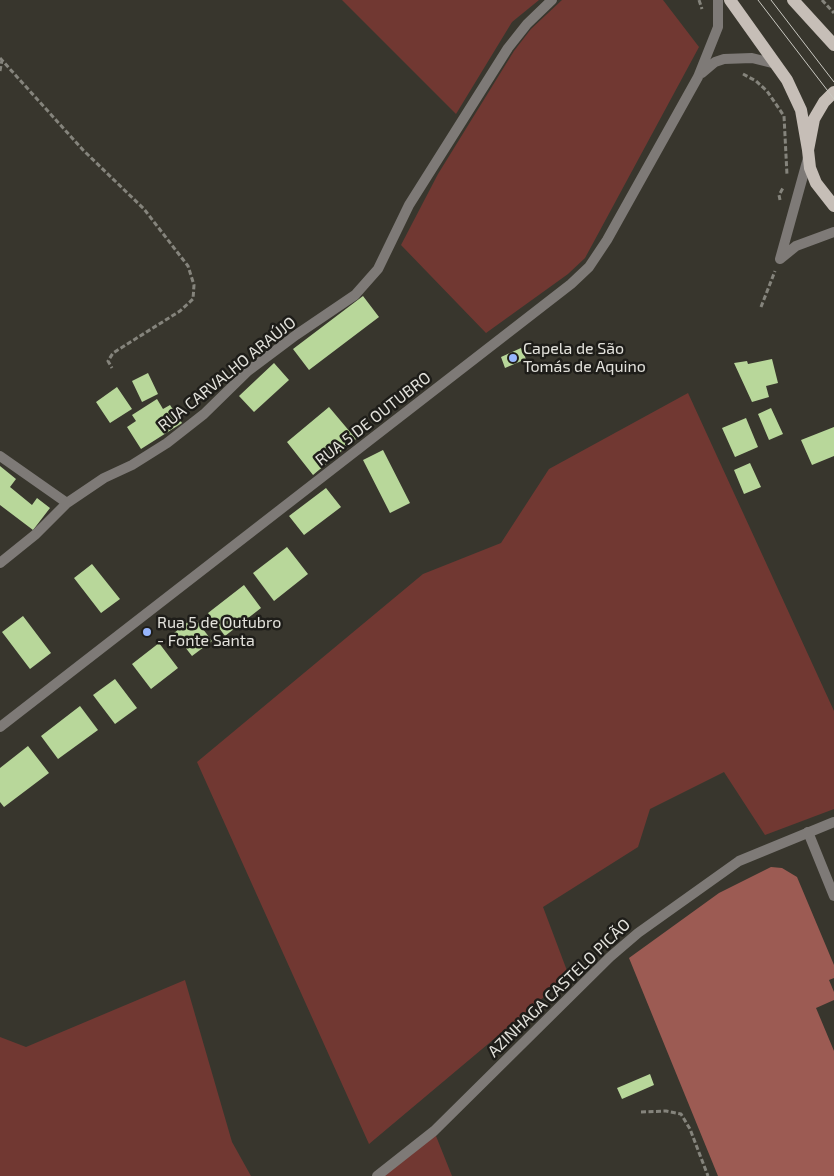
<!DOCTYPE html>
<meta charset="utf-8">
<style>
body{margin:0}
canvas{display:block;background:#38362d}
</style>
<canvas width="834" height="1176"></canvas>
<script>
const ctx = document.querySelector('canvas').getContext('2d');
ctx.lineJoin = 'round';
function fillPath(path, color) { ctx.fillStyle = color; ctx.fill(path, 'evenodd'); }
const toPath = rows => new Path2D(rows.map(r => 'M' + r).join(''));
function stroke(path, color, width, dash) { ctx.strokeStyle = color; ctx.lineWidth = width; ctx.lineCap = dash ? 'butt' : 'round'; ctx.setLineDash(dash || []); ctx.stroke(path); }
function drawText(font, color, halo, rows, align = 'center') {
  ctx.font = font + ' "Exo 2",sans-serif'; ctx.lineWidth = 5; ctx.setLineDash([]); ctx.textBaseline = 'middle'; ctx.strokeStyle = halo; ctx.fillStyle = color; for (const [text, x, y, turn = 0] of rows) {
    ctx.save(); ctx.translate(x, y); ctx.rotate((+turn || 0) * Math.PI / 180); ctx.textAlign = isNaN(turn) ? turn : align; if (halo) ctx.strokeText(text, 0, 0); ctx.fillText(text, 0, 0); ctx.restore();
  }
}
fillPath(toPath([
 [342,0,539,0,512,22,456,114],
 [562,0,663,0,699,47,585,258,568,274,486,333,401,245,438,174,514,51,531,29],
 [688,393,834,711,834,809,765,835,724,772,650,809,638,847,543,907,569,976,369,1144,197,762,423,574,501,543,549,469],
 [185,980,232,1142,251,1176,0,1176,0,1037,26,1047],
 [434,1131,452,1176,377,1176]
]), '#713832');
fillPath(toPath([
 [771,867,782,868,797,877,834,965,834,978,829,980,834,992,834,1000,816,1008,834,1051,834,1176,718,1176,629,958,719,893]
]), '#9c5b53');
fillPath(toPath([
 [363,296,379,317,309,370,293,349],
 [521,348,526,359,505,368,501,357],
 [772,359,778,383,766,386,769,397,752,402,734,363,747,361,748,364],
 [274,363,289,380,254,412,239,396],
 [148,373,158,394,142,402,132,381],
 [117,387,132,409,110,423,96,402],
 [157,399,163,409,170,405,182,423,141,449,127,427,136,421,132,415],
 [329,407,356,439,313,475,287,442],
 [771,408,783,434,769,440,758,414],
 [746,418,758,447,735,457,722,428],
 [834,427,834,456,812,465,801,440],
 [383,450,410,503,390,513,363,460],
 [750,463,761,487,744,494,734,470],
 [0,466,16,479,10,487,32,505,37,498,50,508,33,530,0,505],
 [326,488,341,507,304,535,289,516],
 [287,547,308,574,274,601,253,573],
 [92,564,120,599,101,613,74,578],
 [244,585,261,608,225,636,208,613],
 [23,616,51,653,30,669,2,632],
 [194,617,212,641,192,656,174,633],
 [159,643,178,668,151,689,132,664],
 [115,679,137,708,115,724,93,695],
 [80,706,98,730,58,759,41,736],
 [28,746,49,773,4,807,0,802,0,768],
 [650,1074,654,1085,622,1099,617,1088]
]), '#b8d79a');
stroke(toPath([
 [699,0,702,9],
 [822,0,834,13],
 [0,58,83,150,144,209,188,266,194,285,193,299,180,311,113,353,108,361,112,368],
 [0,71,2,60],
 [743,74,756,81,767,91,784,116,787,175],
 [780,200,779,195,783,188],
 [761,307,775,271],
 [641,1112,666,1111,681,1114,690,1129,708,1176]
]), '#85847c', 3, [5, 2.5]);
stroke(toPath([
 [808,832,834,896]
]), '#7e7a77', 10);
stroke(toPath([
 [702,73,715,62,724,59,752,58,776,64],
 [780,259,808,158],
 [780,259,796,246,834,232],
 [0,456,67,503],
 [0,563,36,534,67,503,104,478,132,465,167,443,204,414,248,371,296,335,355,295,378,269,409,205,508,48,527,24,552,0],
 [0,727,571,284,589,267,607,240,698,77,718,27,718,0],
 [377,1176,434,1131,610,957,638,933,739,861,834,822]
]), '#7e7a77', 10);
stroke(toPath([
 [730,0,787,80,801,110,808,150],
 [793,0,834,45],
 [834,92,824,102,814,119,808,150,810,168,816,183,834,206]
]), '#c6beb7', 12);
stroke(toPath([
 [758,0,834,99],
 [771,0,834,82]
]), '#c9c8c1', 1);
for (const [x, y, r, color] of [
 [513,358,5,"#97b6fd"],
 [147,632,5,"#97b6fd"]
]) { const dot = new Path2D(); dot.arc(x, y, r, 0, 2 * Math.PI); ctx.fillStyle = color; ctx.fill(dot); stroke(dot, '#1e1d19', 2); }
drawText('16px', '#e3e2dc', '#1e1d19', [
 ["Capela de São",523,349],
 ["Tomás de Aquino",523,367],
 ["Rua 5 de Outubro",157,623],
 ["- Fonte Santa",157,641]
], 'left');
drawText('16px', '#e3e2dc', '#1e1d19', [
 ["RUA CARVALHO ARAÚJO",227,374,-39],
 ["RUA 5 DE OUTUBRO",373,419,-38],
 ["AZINHAGA CASTELO PICÃO",559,988,-44]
]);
</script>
